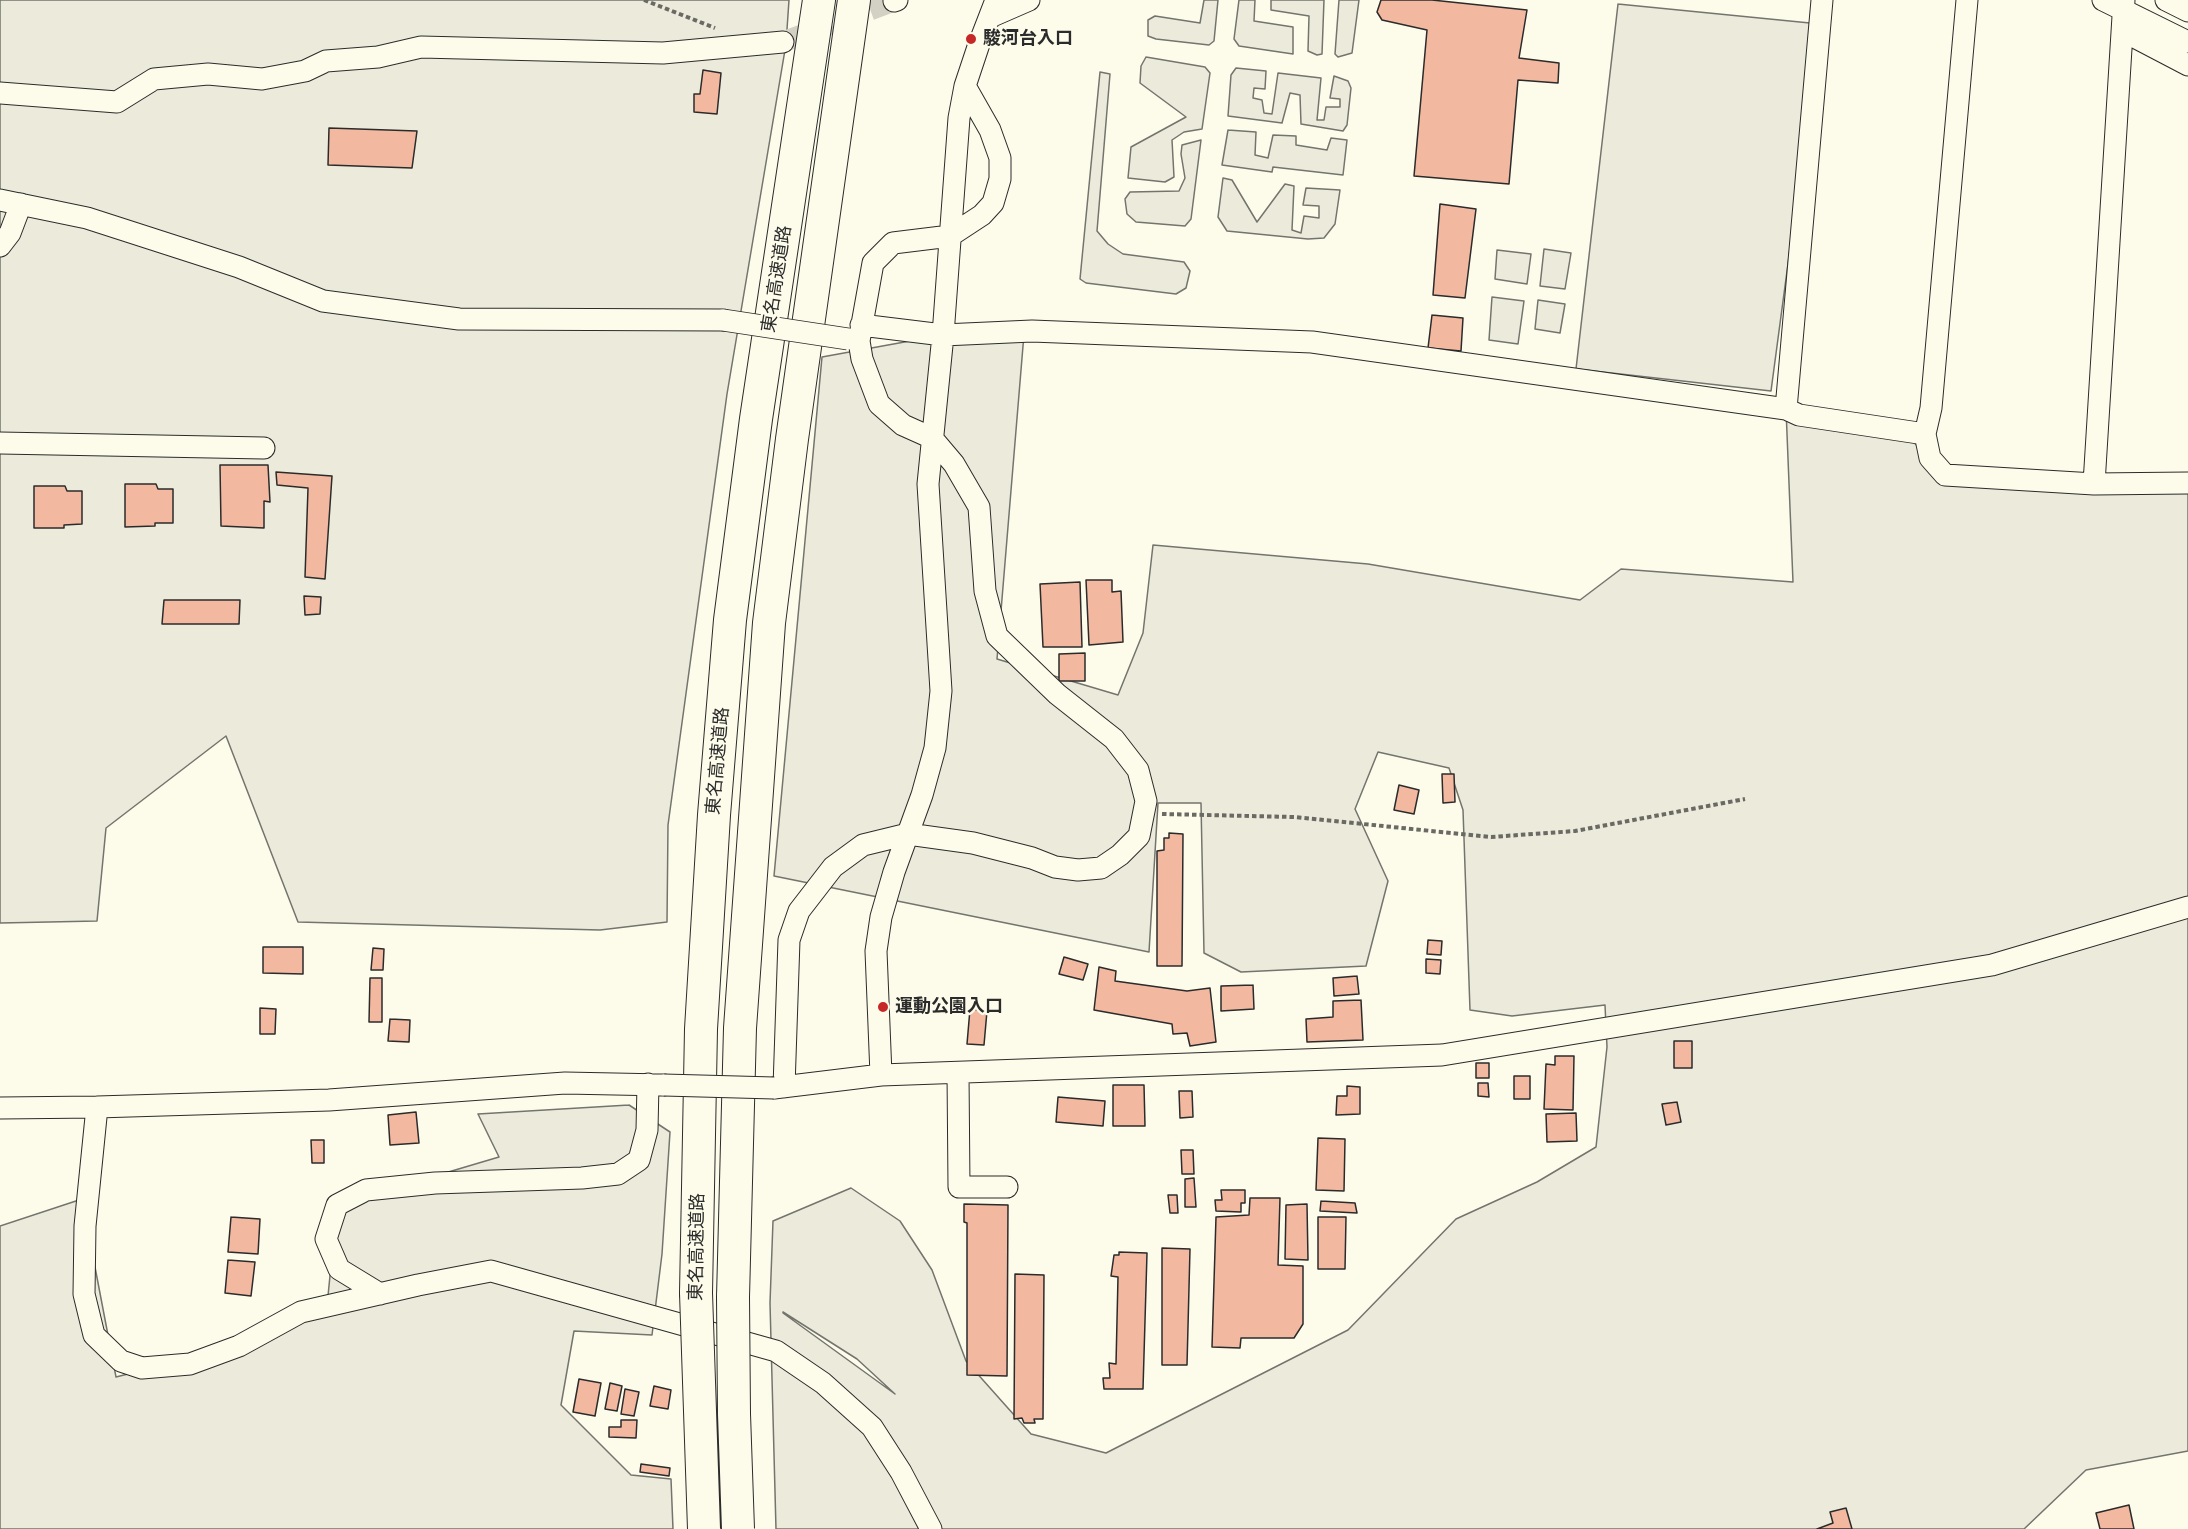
<!DOCTYPE html>
<meta charset="utf-8">
<style>
body{margin:0}
canvas{display:block;background:#fdfbea}
</style>
<canvas width="2188" height="1529"></canvas>
<script>
const ctx = document.querySelector('canvas').getContext('2d');
ctx.lineJoin = 'round';
function fillPath(path, color) { ctx.fillStyle = color; ctx.fill(path, 'evenodd'); }
const toPath = rows => new Path2D(rows.map(r => 'M' + r).join(''));
function stroke(path, color, width, dash) { ctx.strokeStyle = color; ctx.lineWidth = width; ctx.lineCap = dash ? 'butt' : 'round'; ctx.setLineDash(dash || []); ctx.stroke(path); }
function drawText(font, color, halo, rows, align = 'center') {
  ctx.font = font + ' "Work Sans","Noto Sans JP",sans-serif'; ctx.lineWidth = 4.5; ctx.setLineDash([]); ctx.textBaseline = 'middle'; ctx.strokeStyle = halo; ctx.fillStyle = color; for (const [text, x, y, turn = 0] of rows) {
    ctx.save(); ctx.translate(x, y); ctx.rotate((+turn || 0) * Math.PI / 180); ctx.textAlign = isNaN(turn) ? turn : align; if (halo) ctx.strokeText(text, 0, 0); ctx.fillText(text, 0, 0); ctx.restore();
  }
}
const green = toPath([
 [0,0,789,0,786,44,727,394,668,825,667,922,600,930,298,922,226,736,106,828,97,921,0,923,0,0],
 [1204,0,1218,0,1214,41,1209,45,1156,39,1148,36,1148,20,1155,16,1200,23,1204,0],
 [1239,0,1255,0,1254,21,1293,27,1293,54,1239,46,1234,39,1239,0],
 [1271,0,1324,0,1322,54,1317,55,1308,51,1309,16,1271,10,1271,0],
 [1339,0,1359,0,1352,53,1338,57,1335,54,1339,0],
 [1146,57,1205,67,1210,73,1202,129,1184,132,1172,140,1174,177,1165,182,1128,178,1131,147,1186,117,1140,83,1141,66,1146,57],
 [1236,68,1266,71,1265,89,1254,88,1253,98,1262,100,1264,113,1272,114,1278,73,1321,78,1317,120,1324,120,1326,107,1340,107,1340,99,1330,98,1334,76,1348,81,1351,88,1347,125,1343,131,1301,124,1300,95,1290,93,1282,123,1228,116,1231,75,1236,68],
 [1100,72,1110,74,1097,231,1108,244,1123,254,1184,262,1190,271,1186,288,1176,294,1086,283,1080,279,1100,72],
 [1228,130,1256,132,1255,155,1268,158,1273,135,1296,136,1296,145,1327,150,1331,138,1347,140,1343,175,1273,167,1272,172,1222,165,1228,130],
 [1201,140,1191,219,1185,226,1136,222,1127,214,1125,199,1130,192,1179,191,1185,178,1181,154,1182,145,1201,140],
 [1223,178,1232,180,1257,222,1285,184,1294,186,1292,230,1301,233,1304,216,1319,218,1319,206,1303,205,1306,188,1340,190,1335,224,1324,238,1308,239,1227,231,1218,217,1223,178],
 [1544,249,1571,253,1565,289,1540,286,1544,249],
 [1497,250,1531,254,1527,284,1495,279,1497,250],
 [1492,297,1524,301,1518,344,1489,340,1492,297],
 [1538,300,1565,304,1560,333,1535,329,1538,300],
 [1024,334,997,659,1118,695,1143,633,1153,545,1368,564,1580,600,1621,569,1793,582,1786,409,1901,429,1945,475,2188,489,2188,1451,2086,1470,2024,1529,776,1529,770,1303,773,1221,851,1188,900,1221,932,1270,966,1361,1031,1434,1106,1453,1348,1330,1456,1219,1537,1182,1596,1147,1607,1047,1605,1005,1512,1016,1470,1010,1463,810,1449,768,1378,752,1355,809,1388,881,1366,966,1241,972,1204,953,1201,803,1158,803,1149,952,774,876,822,357,943,335,1024,334],
 [783,1312,857,1359,895,1394,783,1313,783,1312],
 [629,1105,670,1132,662,1254,652,1335,574,1331,561,1405,631,1475,671,1479,673,1529,0,1529,0,1226,82,1199,116,1377,239,1346,327,1306,337,1205,499,1157,478,1114,629,1105]
]);
fillPath(green, '#ecebdb');
stroke(green, '#74746e', 1.5);
const parking = toPath([
 [1618,4,1820,24,1771,391,1576,369,1618,4]
]);
fillPath(parking, '#eceadb');
stroke(parking, '#74746e', 1.5);
const building = toPath([
 [1381,0,1432,0,1527,10,1519,58,1559,63,1558,83,1518,80,1509,184,1414,176,1427,30,1382,20,1377,12,1381,0],
 [703,70,721,73,717,114,694,112,694,94,700,94,703,70],
 [329,128,417,131,412,168,328,165,329,128],
 [1440,204,1476,209,1465,298,1433,295,1440,204],
 [1432,315,1463,318,1461,351,1428,348,1432,315],
 [220,465,268,465,270,502,264,501,264,528,221,526,220,465],
 [276,472,332,476,325,579,305,577,308,488,277,485,276,472],
 [125,484,156,484,158,489,173,489,173,523,155,523,155,526,125,527,125,484],
 [34,486,65,486,67,491,82,491,82,524,64,525,64,528,34,528,34,486],
 [1086,580,1112,580,1112,592,1121,591,1123,642,1089,645,1086,580],
 [1080,582,1082,647,1043,647,1040,584,1080,582],
 [304,596,321,597,320,614,305,615,304,596],
 [164,600,240,600,239,624,162,624,164,600],
 [1085,653,1085,681,1059,681,1059,654,1085,653],
 [1442,774,1454,774,1455,802,1443,803,1442,774],
 [1399,785,1419,790,1414,814,1394,810,1399,785],
 [1169,833,1183,834,1182,966,1157,966,1157,851,1164,850,1164,838,1169,838,1169,833],
 [1428,940,1442,941,1441,955,1427,954,1428,940],
 [263,947,303,947,303,974,263,973,263,947],
 [373,948,384,949,383,970,371,970,373,948],
 [1064,957,1088,964,1083,980,1059,974,1064,957],
 [1426,959,1441,960,1440,974,1426,973,1426,959],
 [1099,967,1116,971,1115,981,1187,991,1210,988,1216,1042,1190,1046,1187,1033,1173,1034,1172,1024,1094,1010,1099,967],
 [1357,976,1359,994,1334,996,1333,978,1357,976],
 [370,978,382,978,382,1022,369,1022,370,978],
 [1253,985,1254,1009,1221,1011,1221,986,1253,985],
 [1361,1000,1363,1040,1307,1042,1306,1019,1333,1017,1333,1001,1361,1000],
 [260,1008,276,1009,275,1034,260,1034,260,1008],
 [970,1009,987,1011,984,1045,967,1044,970,1009],
 [390,1019,410,1020,409,1042,388,1041,390,1019],
 [1674,1041,1692,1041,1692,1068,1674,1068,1674,1041],
 [1555,1056,1574,1056,1573,1110,1544,1109,1546,1064,1555,1065,1555,1056],
 [1476,1063,1489,1063,1489,1078,1476,1078,1476,1063],
 [1514,1076,1530,1076,1530,1099,1514,1099,1514,1076],
 [1478,1083,1488,1083,1489,1097,1478,1096,1478,1083],
 [1113,1085,1144,1085,1145,1126,1113,1126,1113,1085],
 [1347,1086,1360,1087,1360,1114,1336,1115,1337,1096,1347,1096,1347,1086],
 [1179,1091,1192,1091,1193,1117,1180,1118,1179,1091],
 [1058,1097,1105,1101,1103,1126,1056,1122,1058,1097],
 [1677,1102,1681,1122,1666,1125,1662,1104,1677,1102],
 [416,1112,419,1143,390,1145,388,1115,416,1112],
 [1576,1113,1577,1141,1547,1142,1546,1114,1576,1113],
 [1318,1138,1345,1139,1344,1191,1316,1190,1318,1138],
 [311,1140,324,1140,324,1163,312,1163,311,1140],
 [1181,1150,1193,1150,1194,1174,1182,1174,1181,1150],
 [1194,1178,1196,1207,1185,1207,1185,1179,1194,1178],
 [1221,1190,1245,1190,1245,1203,1241,1203,1241,1212,1216,1211,1215,1200,1222,1200,1221,1190],
 [1168,1195,1177,1195,1178,1213,1170,1213,1168,1195],
 [1250,1198,1280,1198,1278,1265,1303,1266,1303,1324,1294,1338,1241,1338,1240,1348,1212,1347,1216,1217,1249,1215,1250,1198],
 [1321,1201,1355,1203,1357,1213,1320,1211,1321,1201],
 [964,1204,1008,1205,1007,1376,967,1375,967,1223,964,1222,964,1204],
 [1307,1204,1308,1260,1285,1259,1286,1205,1307,1204],
 [231,1217,260,1219,258,1254,228,1252,231,1217],
 [1318,1217,1346,1217,1345,1269,1318,1269,1318,1217],
 [1162,1248,1190,1249,1187,1365,1162,1365,1162,1248],
 [1119,1252,1147,1253,1143,1389,1104,1389,1103,1378,1110,1378,1109,1363,1116,1364,1118,1277,1111,1276,1114,1255,1119,1255,1119,1252],
 [228,1260,255,1262,251,1296,225,1293,228,1260],
 [1015,1274,1044,1275,1043,1419,1034,1419,1035,1423,1024,1423,1022,1418,1014,1419,1015,1274],
 [579,1379,601,1383,595,1416,573,1412,579,1379],
 [610,1383,622,1386,617,1411,605,1409,610,1383],
 [654,1386,671,1390,668,1409,650,1406,654,1386],
 [625,1389,639,1392,634,1416,621,1414,625,1389],
 [621,1420,637,1420,636,1438,609,1437,609,1427,621,1427,621,1420],
 [641,1464,670,1468,669,1476,640,1472,641,1464],
 [2129,1505,2134,1529,2100,1529,2096,1513,2129,1505],
 [1846,1508,1852,1529,1817,1529,1833,1523,1830,1512,1846,1508]
]);
fillPath(building, '#f2b8a0');
stroke(building, '#2b2b2b', 1.5);
stroke(toPath([
 [783,42,894,1]
]), '#d3d1c4', 21, [21, 10]);
const minor = toPath([
 [2103,0,2188,42],
 [2166,0,2188,11],
 [894,1,897,0],
 [990,17,1029,0],
 [2123,31,2188,65],
 [0,93,117,102,154,79,208,74,262,79,305,71,326,61,378,57,421,47,663,53,783,42],
 [0,200,87,218,239,267,323,301,459,319,723,320],
 [0,246,10,233,21,204],
 [861,325,943,335,1032,331,1312,342,1786,409,1799,415,1925,434,1930,458,1945,475,2094,484,2188,483],
 [1786,409,1822,0],
 [1925,434,1931,408,1967,0],
 [0,443,264,448],
 [2094,484,2124,0],
 [958,1073,959,1187,1007,1187],
 [881,1075,876,951,881,917,894,872,922,795,935,748,941,691,928,484,943,335,959,118,965,86,979,44,996,0],
 [784,1087,789,940,799,911,833,867,863,845,908,834,973,843,1032,858,1055,867,1078,870,1101,868,1120,855,1139,836,1146,801,1138,770,1114,739,1057,694,997,636,985,591,979,507,954,464,932,438,903,425,879,404,862,359,859,341,873,263,893,243,950,236,982,215,993,203,1000,179,1000,158,990,130,965,86],
 [774,1088,881,1075,1442,1055,1992,965,2188,907],
 [97,1107,85,1226,84,1294,94,1335,121,1361,142,1368,190,1364,239,1346,301,1312,418,1285,491,1271,776,1351,823,1383,872,1427,901,1472,931,1529],
 [0,1108,97,1107,329,1100,565,1083,664,1085],
 [380,1294,339,1269,326,1239,337,1205,366,1190,435,1183,582,1178,618,1174,639,1160,647,1130,648,1084]
]);
const highway = toPath([
 [696,1293,701,1029,714,815,730,620,756,419,819,0],
 [733,1297,740,1028,769,623,792,439,854,0]
]);
stroke(minor, '#2b2b2b', 23);
stroke(highway, '#2b2b2b', 34);
stroke(toPath([
 [644,0,715,28],
 [1162,814,1294,817,1491,837,1575,831,1745,799]
]), '#6a6964', 4, [4.5, 3]);
stroke(minor, '#fdfbea', 21);
stroke(highway, '#fdfbea', 32);
const minorBridge = toPath([
 [723,320,848,339],
 [664,1085,774,1088]
]);
const highwayBridge = toPath([
 [696,1293,704,1529],
 [733,1297,734,1414,738,1529]
]);
stroke(minorBridge, '#2b2b2b', 23, []);
stroke(highwayBridge, '#2b2b2b', 34, []);
stroke(minorBridge, '#fdfbea', 21);
stroke(highwayBridge, '#fdfbea', 32);
for (const [x, y, r, color] of [
 [971,39,6,"#c62828"],
 [883,1007,6,"#c62828"]
]) { const dot = new Path2D(); dot.arc(x, y, r, 0, 2 * Math.PI); ctx.fillStyle = color; ctx.fill(dot); stroke(dot, '#fdfbea', 2); }
drawText('bold 18px', '#2b2b2b', '#fdfbea', [
 ["駿河台入口",983,39],
 ["運動公園入口",895,1007]
], 'left');
drawText('18px', '#2b2b2b', '#fdfbea', [
 ["東名高速道路",777,279,-81],
 ["東名高速道路",718,761,-85],
 ["東名高速道路",697,1247,-89]
]);
</script>
